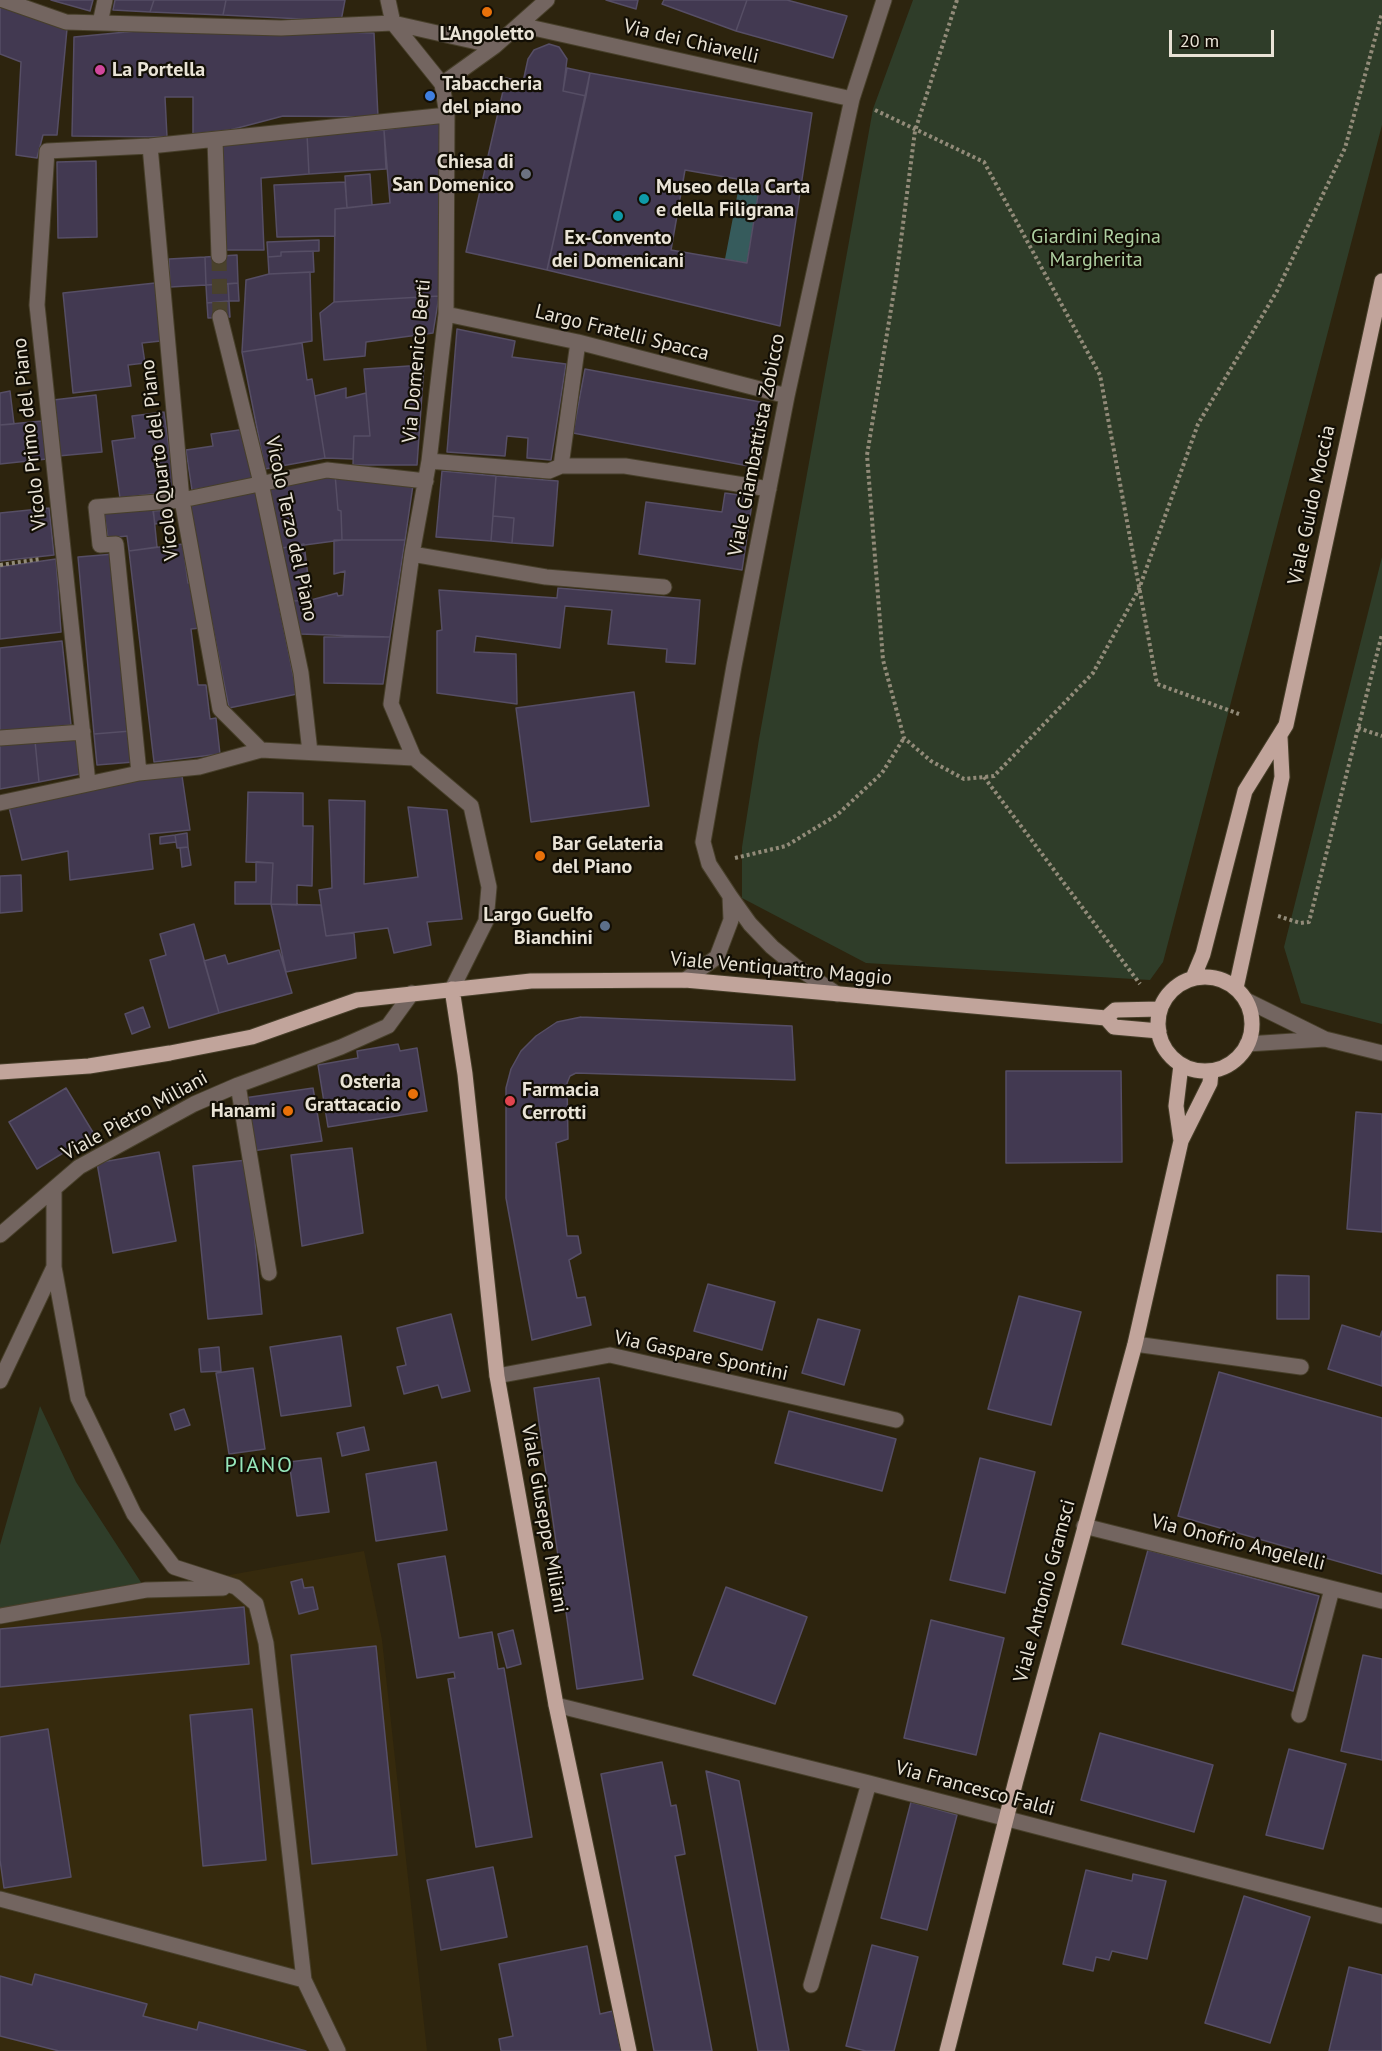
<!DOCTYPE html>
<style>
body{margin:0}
#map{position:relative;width:1382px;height:2051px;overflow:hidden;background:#2d240e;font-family:"PT Sans",sans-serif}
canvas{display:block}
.scale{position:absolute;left:1169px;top:30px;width:105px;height:27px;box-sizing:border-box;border:3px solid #e9e3d6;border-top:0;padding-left:8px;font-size:18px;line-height:21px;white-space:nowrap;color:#e9e3d6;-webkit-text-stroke:4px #120e05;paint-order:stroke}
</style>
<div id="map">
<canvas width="1382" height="2051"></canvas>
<div class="scale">20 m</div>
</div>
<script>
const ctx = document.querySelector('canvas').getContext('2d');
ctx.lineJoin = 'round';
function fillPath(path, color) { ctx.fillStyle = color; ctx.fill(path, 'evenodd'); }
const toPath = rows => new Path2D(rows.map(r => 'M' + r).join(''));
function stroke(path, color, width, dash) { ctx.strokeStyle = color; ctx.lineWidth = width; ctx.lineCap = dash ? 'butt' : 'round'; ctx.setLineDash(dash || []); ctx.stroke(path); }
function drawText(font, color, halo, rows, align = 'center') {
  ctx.font = font + ' "PT Sans",sans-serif'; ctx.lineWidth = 4.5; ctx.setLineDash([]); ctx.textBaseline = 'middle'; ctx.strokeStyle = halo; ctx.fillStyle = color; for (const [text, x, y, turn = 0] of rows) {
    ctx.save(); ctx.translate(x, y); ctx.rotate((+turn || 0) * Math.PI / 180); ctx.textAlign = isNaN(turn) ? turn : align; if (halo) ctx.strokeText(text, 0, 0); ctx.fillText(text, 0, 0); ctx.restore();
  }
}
fillPath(toPath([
 [364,1551,382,1640,427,2051,0,2051,0,1616]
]), '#362a0d');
fillPath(toPath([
 [913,0,1382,0,1382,125,1163,962,1150,980,866,963,742,898,742,847,759,739,873,109],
 [1382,557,1382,1024,1301,1003,1284,947],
 [40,1406,76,1482,146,1590,0,1616,0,1545]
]), '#2f3d29');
fillPath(toPath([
 [749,181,760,183,747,263,725,259,738,191,748,191]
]), '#365b5c');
const building = toPath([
 [51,0,93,0,90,11,51,0],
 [115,0,154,0,150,12,113,10,115,0],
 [154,0,226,0,223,15,150,12,154,0],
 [226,0,345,0,341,21,223,15,226,0],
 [606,0,638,0,636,9,606,0],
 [664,0,747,0,736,31,662,4,664,0],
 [747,0,787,0,847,16,833,58,736,31,747,0],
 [0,5,67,29,57,135,43,135,37,158,16,155,21,62,0,54,0,5],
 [178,27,374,33,378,117,283,116,230,130,193,134,193,97,165,97,167,137,72,136,74,37,178,27],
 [549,44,559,47,567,59,563,91,586,96,547,270,466,252,506,78,523,82,528,59,534,50,549,44],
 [567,68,590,73,586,96,563,91,567,68],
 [590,73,812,113,780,326,547,270,590,73],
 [685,170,760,183,747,263,671,250,685,170],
 [441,121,439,296,334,302,335,209,390,203,384,130,441,121],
 [384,130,386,169,309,174,307,134,384,130],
 [307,134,309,174,261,178,264,250,224,250,221,142,307,134],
 [96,161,97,237,58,238,57,162,96,161],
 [370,174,372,205,347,208,345,176,370,174],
 [345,182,347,208,335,209,335,236,277,237,274,185,345,182],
 [319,240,319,251,281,252,281,256,268,257,267,242,319,240],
 [313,251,314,272,269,274,268,257,281,256,281,252,313,251],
 [237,255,238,283,206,285,205,257,237,255],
 [205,257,206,285,170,287,169,259,205,257],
 [310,272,312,341,242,352,246,280,269,274,310,272],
 [155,283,161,341,142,343,145,363,128,365,131,386,73,393,63,293,155,283],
 [238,283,239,301,229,301,228,284,238,283],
 [228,284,229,301,207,303,206,285,228,284],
 [439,296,433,333,366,342,365,356,324,360,320,313,334,302,439,296],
 [229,301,230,317,208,318,207,303,229,301],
 [457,329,515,341,512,357,566,364,551,460,527,458,528,438,507,436,505,456,447,452,457,329],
 [302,343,307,380,312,379,325,458,265,469,242,352,302,343],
 [424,365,417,465,353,465,354,436,370,436,364,369,424,365],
 [585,369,771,404,759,468,573,433,585,369],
 [346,388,346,398,366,393,370,436,354,436,353,459,325,458,315,396,346,388],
 [10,391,14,424,0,425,0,393,10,391],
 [96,395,102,452,58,456,53,400,96,395],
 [164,412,175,491,120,498,112,441,135,438,132,416,164,412],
 [42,421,47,459,0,464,0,425,42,421],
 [246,429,253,480,192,490,186,450,213,446,211,434,246,429],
 [442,471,496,476,491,541,436,537,442,471],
 [335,474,413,485,405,540,342,540,341,511,338,510,335,474],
 [335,474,338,510,341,511,342,540,282,548,269,485,335,474],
 [496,476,558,481,553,546,512,543,514,518,493,516,496,476],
 [256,491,297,694,229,708,188,505,256,491],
 [725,493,753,497,742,570,639,554,646,502,722,512,725,493],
 [153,507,157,547,129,551,127,536,108,538,104,513,153,507],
 [49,508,54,555,0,561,0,513,49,508],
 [169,510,170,522,155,524,153,511,169,510],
 [493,516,514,518,512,543,491,541,493,516],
 [334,540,405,540,390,637,300,634,293,601,311,600,337,593,338,596,343,595,345,571,334,574,334,540],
 [183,544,188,583,195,582,200,628,191,629,198,685,206,685,210,719,216,718,220,754,154,762,129,551,183,544],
 [304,544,311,600,293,601,282,548,304,544],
 [114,554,131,731,94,734,78,557,114,554],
 [56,559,61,632,0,639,0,567,56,559],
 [558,588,700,600,695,664,666,662,667,649,608,644,612,610,565,606,560,648,476,636,474,652,516,654,517,704,437,693,437,631,442,630,439,590,557,598,558,588],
 [324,637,390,637,383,684,324,683,324,637],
 [62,641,71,725,0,732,0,648,62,641],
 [634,692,649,806,531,822,516,708,634,692],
 [131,731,134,762,97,765,94,734,131,731],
 [79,737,80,774,39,782,35,741,79,737],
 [35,741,39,782,0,789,0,744,35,741],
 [182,776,190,830,149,834,153,869,70,880,68,851,22,860,9,807,136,780,182,776],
 [248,792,303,793,303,826,313,826,312,886,297,885,297,905,271,904,273,863,246,862,248,792],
 [329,800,365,801,364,884,418,877,408,807,447,810,462,919,427,922,431,945,394,953,388,928,326,936,319,890,332,888,329,800],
 [187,833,188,847,177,848,175,835,187,833],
 [175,835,176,842,160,844,160,837,175,835],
 [188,847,191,865,182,867,180,848,188,847],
 [256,862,273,863,271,904,235,904,235,882,256,882,256,862],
 [21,875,22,911,0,913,0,876,21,875],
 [271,904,321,905,326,936,354,933,356,958,286,972,271,904],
 [194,924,219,1013,169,1028,150,960,166,955,160,934,194,924],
 [279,950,292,993,219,1013,204,961,225,955,228,964,279,950],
 [143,1007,150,1027,132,1034,125,1014,143,1007],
 [581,1017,792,1026,795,1080,576,1073,570,1076,567,1083,568,1139,556,1143,567,1236,578,1236,581,1253,569,1260,577,1298,585,1297,591,1325,532,1340,506,1198,506,1088,511,1069,521,1051,536,1036,557,1022,581,1017],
 [398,1044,400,1051,417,1048,427,1111,328,1127,318,1065,358,1058,357,1051,398,1044],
 [1006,1071,1121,1071,1122,1162,1006,1163,1006,1071],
 [66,1088,94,1134,37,1169,9,1122,66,1088],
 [313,1088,322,1141,252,1151,244,1098,313,1088],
 [1356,1112,1382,1114,1382,1232,1347,1229,1356,1112],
 [352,1148,363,1233,302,1246,291,1155,352,1148],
 [159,1152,176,1241,113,1253,97,1163,159,1152],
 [247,1160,262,1314,208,1319,193,1166,247,1160],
 [1277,1275,1309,1276,1309,1319,1277,1319,1277,1275],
 [708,1284,775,1302,762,1350,694,1331,708,1284],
 [1019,1296,1081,1312,1051,1425,988,1409,1019,1296],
 [451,1314,470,1391,442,1398,438,1385,404,1394,397,1367,406,1365,397,1328,451,1314],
 [818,1319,860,1330,844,1385,802,1373,818,1319],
 [1342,1325,1380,1337,1382,1331,1382,1386,1328,1369,1342,1325],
 [341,1336,351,1406,281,1416,270,1347,341,1336],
 [219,1347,221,1371,201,1372,199,1349,219,1347],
 [253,1368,265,1449,229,1454,216,1373,253,1368],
 [1219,1372,1382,1418,1382,1574,1178,1516,1219,1372],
 [599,1378,643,1679,577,1689,534,1388,599,1378],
 [184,1409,190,1425,175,1430,170,1414,184,1409],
 [789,1411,896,1439,882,1491,775,1463,789,1411],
 [364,1427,369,1450,342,1456,337,1433,364,1427],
 [321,1458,329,1512,297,1516,289,1462,321,1458],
 [980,1458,1035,1472,1005,1593,950,1580,980,1458],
 [436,1462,447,1530,376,1541,366,1474,436,1462],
 [1148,1550,1319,1596,1293,1691,1122,1644,1148,1550],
 [445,1556,459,1638,492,1632,498,1669,504,1668,532,1837,476,1847,448,1679,455,1678,454,1672,417,1678,398,1564,445,1556],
 [302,1579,304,1588,313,1587,318,1609,299,1614,291,1582,302,1579],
 [726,1587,807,1617,775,1704,693,1675,726,1587],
 [244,1607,249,1664,0,1687,0,1629,244,1607],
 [931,1620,1004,1638,976,1755,904,1738,931,1620],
 [513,1630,521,1664,507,1668,498,1634,513,1630],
 [376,1646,397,1855,312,1864,291,1655,376,1646],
 [1363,1655,1382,1659,1382,1760,1341,1751,1363,1655],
 [252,1709,266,1860,203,1866,190,1715,252,1709],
 [48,1729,71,1877,4,1888,0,1860,0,1737,48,1729],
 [1100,1733,1213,1765,1194,1832,1081,1800,1100,1733],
 [1289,1749,1346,1764,1323,1849,1266,1835,1289,1749],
 [662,1762,671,1806,676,1805,685,1854,675,1856,712,2051,654,2051,601,1774,662,1762],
 [706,1771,739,1781,789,2051,758,2051,706,1771],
 [911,1802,957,1815,927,1930,881,1918,911,1802],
 [493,1867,507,1937,441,1950,427,1880,493,1867],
 [1086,1870,1132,1881,1133,1874,1166,1881,1147,1959,1112,1951,1109,1960,1096,1957,1093,1971,1063,1964,1086,1870],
 [1244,1896,1310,1917,1270,2043,1205,2023,1244,1896],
 [872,1945,918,1957,894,2051,866,2051,846,2046,872,1945],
 [587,1946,600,2014,613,2011,621,2051,501,2051,499,2039,513,2036,499,1964,587,1946],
 [1349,1967,1382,1975,1382,2051,1329,2051,1349,1967],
 [35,1974,147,2004,143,2016,197,2030,199,2022,306,2051,59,2051,0,2036,0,1976,32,1985,35,1974]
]);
fillPath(building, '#423951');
stroke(building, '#564e65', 1.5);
stroke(toPath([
 [219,256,220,317]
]), '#49412c', 15, [15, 8]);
const minor = toPath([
 [3,0,66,22,281,28,393,23,495,46],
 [388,0,393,23,442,84,447,115,446,314,429,461,412,554,391,704,414,758,471,806,489,887,486,921,452,989],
 [100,23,105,0],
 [520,25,852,99],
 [442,84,495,46,547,0],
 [215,140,219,256],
 [150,146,182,500,220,709,261,750],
 [446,314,578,342,787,396],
 [220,317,261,483,301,673,310,752],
 [429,461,549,471,561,466,625,466,769,489],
 [561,466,578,342],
 [412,554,546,577,664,587],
 [0,738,83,732],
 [139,773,116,544,100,545,96,507,182,500,327,470,426,481],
 [88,783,37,305,47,151,150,146,447,115],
 [0,803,139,773,199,767,261,750,414,758],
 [730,896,750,924,772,947,795,966,837,994],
 [685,980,717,957,731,920,730,896,709,864,703,842,734,666,787,396,852,99,884,0],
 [1246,1000,1325,1039,1382,1053],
 [1247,1044,1325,1039],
 [54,1189,54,1267,78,1398,134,1514,174,1567,236,1587,256,1604,266,1643,304,1980,338,2051],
 [0,1235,79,1167,194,1104,238,1085],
 [269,1273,238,1085,341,1047,388,1026,412,993],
 [1135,1344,1301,1367],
 [497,1376,610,1355,896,1420],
 [0,1381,54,1267],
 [1084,1526,1382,1601],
 [0,1616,146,1590,223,1588],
 [556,1705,869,1783,1382,1916],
 [1299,1715,1332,1589],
 [0,1899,304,1980],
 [811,1985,869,1783]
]);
const major = toPath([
 '1158 1024a47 47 0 1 1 94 0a47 47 0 1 1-94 0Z',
 [1193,978,1203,954,1245,791,1286,725,1382,281],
 [1236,988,1282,777,1280,737],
 [452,989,465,1074,497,1376,556,1705,629,2051],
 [1106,1018,1114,1027,1159,1031],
 [0,1072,89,1066,170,1053,252,1037,357,1000,531,981,685,980,1106,1018,1115,1010,1160,1009],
 [1181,1141,1176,1106,1181,1065],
 [947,2051,1016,1780,1135,1344,1181,1141,1210,1083,1211,1071]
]);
stroke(minor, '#473f2a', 17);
stroke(major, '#473f2a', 17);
stroke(toPath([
 [957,0,915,131,896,279,867,455,883,660,904,738,931,761,964,779,994,776,1093,673,1139,589,1198,424,1277,291,1345,148,1382,13],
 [875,110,984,162,1100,375,1157,684,1239,714],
 [0,565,40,559],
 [1358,728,1382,736],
 [984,777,1140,984],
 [735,858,786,846,837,815,882,773,904,738],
 [1278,916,1300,923,1309,922,1382,634]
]), '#928b79', 4, [3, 3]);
stroke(minor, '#736560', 15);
stroke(major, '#c1a49b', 15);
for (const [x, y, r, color] of [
 [487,12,6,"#e8710a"],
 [100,70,6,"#d1479c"],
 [430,96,6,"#3f7fe0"],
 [526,174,6,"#6b7280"],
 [644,199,6,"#0f9aa8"],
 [618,216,6,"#0f9aa8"],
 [540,856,6,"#e8710a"],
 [605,926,6,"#5c6f8a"],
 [413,1094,6,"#e8710a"],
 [510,1101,6,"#e0444e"],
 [288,1111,6,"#e8710a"]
]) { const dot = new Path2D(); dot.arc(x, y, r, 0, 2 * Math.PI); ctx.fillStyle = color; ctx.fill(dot); stroke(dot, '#120e05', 2); }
drawText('bold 20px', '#e9e3d6', '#120e05', [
 ["L'Angoletto",487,34,"center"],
 ["La Portella",112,70],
 ["Tabaccheria",442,84],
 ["del piano",442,107],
 ["Chiesa di",514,162,"right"],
 ["San Domenico",514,185,"right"],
 ["Museo della Carta",656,187],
 ["e della Filigrana",656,210],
 ["Ex-Convento",618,238,"center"],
 ["dei Domenicani",618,261,"center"],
 ["Bar Gelateria",552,844],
 ["del Piano",552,867],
 ["Largo Guelfo",593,915,"right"],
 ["Bianchini",593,938,"right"],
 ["Osteria",401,1082,"right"],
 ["Grattacacio",401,1105,"right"],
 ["Farmacia",522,1090],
 ["Cerrotti",522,1113],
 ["Hanami",276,1111,"right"]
], 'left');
drawText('20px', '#e9e3d6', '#120e05', [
 ["Via dei Chiavelli",691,42,13],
 ["Largo Fratelli Spacca",622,333,14],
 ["Via Domenico Berti",417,361,-85],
 ["Vicolo Primo del Piano",30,434,-96],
 ["Viale Giambattista Zobicco",757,445,-79],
 ["Vicolo Quarto del Piano",160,460,-97],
 ["Viale Guido Moccia",1312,505,-78],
 ["Vicolo Terzo del Piano",291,529,78],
 ["Viale Ventiquattro Maggio",781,969,5],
 ["Viale Pietro Miliani",135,1116,-29],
 ["Via Gaspare Spontini",701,1356,12],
 ["Viale Giuseppe Miliani",544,1519,80],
 ["Via Onofrio Angelelli",1238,1543,14],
 ["Viale Antonio Gramsci",1045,1591,-75],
 ["Via Francesco Faldi",975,1789,15]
]);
drawText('20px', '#aecfa1', '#120e05', [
 ["Giardini Regina",1096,237],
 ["Margherita",1096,260]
]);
ctx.letterSpacing = '1.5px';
drawText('22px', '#96e6ba', '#120e05', [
 ["PIANO",259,1466]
]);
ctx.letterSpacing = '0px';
</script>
